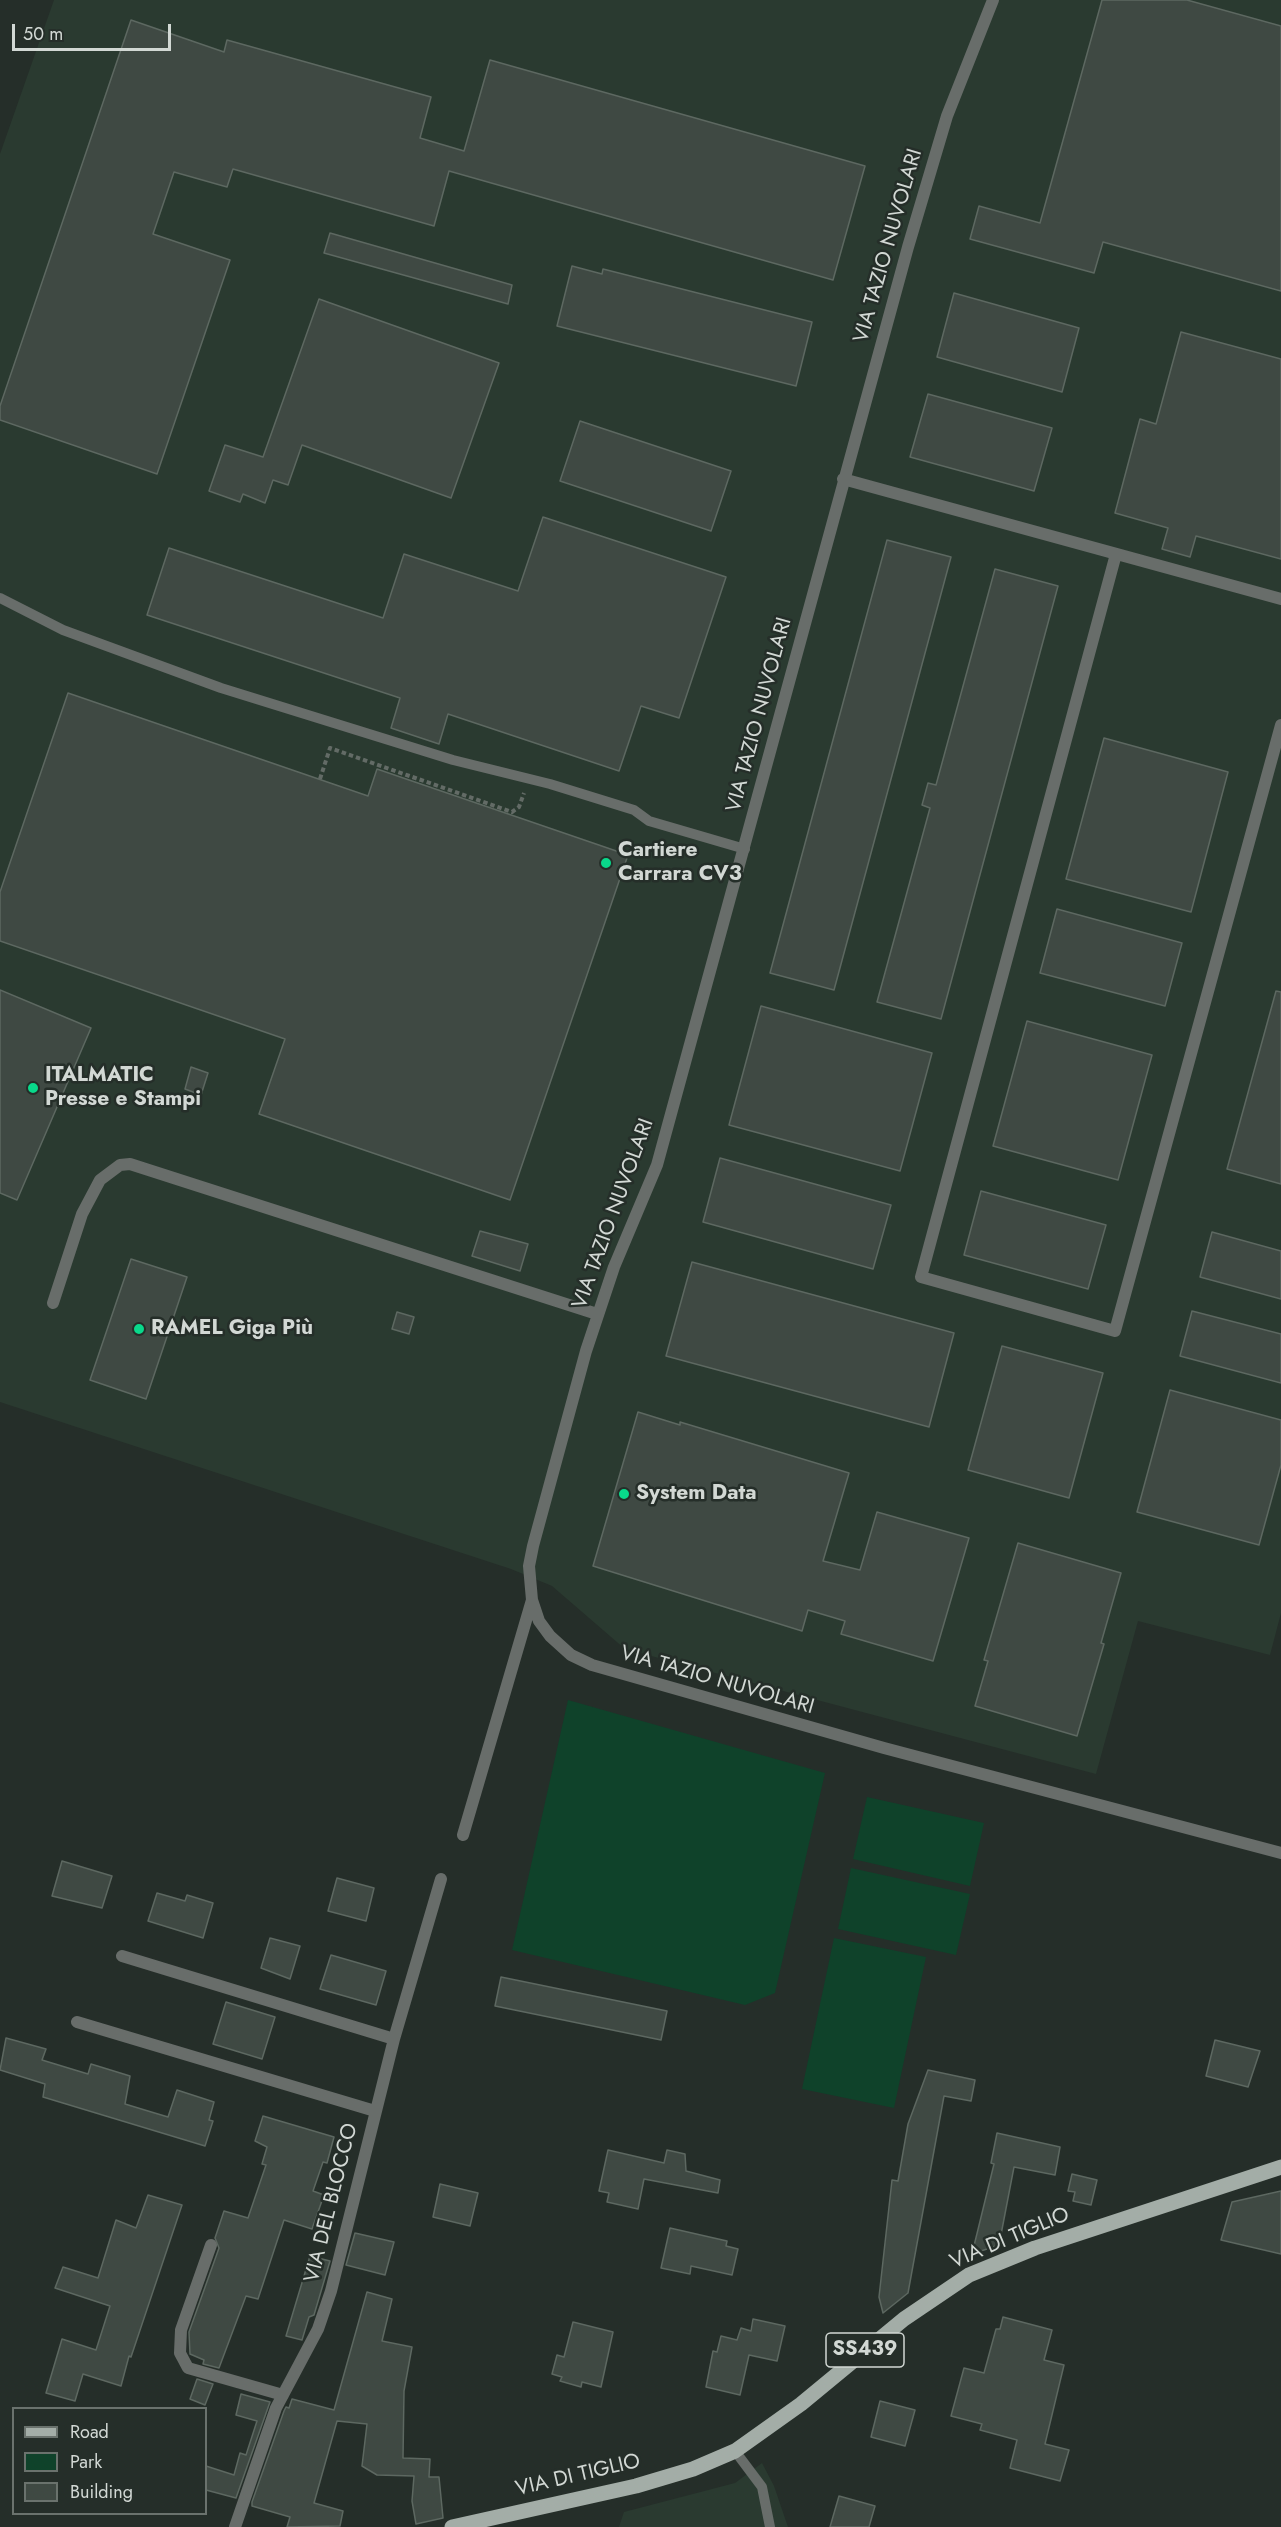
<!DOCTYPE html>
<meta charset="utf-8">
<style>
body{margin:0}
#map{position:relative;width:1281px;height:2527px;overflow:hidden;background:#252e29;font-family:Jost,sans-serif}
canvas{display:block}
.legend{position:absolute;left:12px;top:2407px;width:195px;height:108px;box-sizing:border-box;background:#252e29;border:2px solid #6a726d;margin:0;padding:8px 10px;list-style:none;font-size:18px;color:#d2d8d4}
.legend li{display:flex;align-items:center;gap:12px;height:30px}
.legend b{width:30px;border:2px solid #6a726d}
.scale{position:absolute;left:12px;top:24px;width:159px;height:27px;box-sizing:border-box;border:3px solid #d2d8d4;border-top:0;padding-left:8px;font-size:18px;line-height:21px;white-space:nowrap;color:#d2d8d4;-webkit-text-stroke:4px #252e29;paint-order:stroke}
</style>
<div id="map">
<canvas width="1281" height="2527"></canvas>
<ul class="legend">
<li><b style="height:8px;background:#a3ada7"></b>Road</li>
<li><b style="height:16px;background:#0f422a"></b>Park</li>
<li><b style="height:16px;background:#3f4943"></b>Building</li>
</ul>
<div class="scale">50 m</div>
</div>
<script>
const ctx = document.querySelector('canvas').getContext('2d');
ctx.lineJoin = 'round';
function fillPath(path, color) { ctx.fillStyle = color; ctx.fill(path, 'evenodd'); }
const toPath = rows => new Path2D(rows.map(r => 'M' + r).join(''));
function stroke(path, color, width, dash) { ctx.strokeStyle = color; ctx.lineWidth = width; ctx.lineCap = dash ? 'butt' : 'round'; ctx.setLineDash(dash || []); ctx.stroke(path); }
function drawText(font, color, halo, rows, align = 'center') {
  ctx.font = font + ' Jost,sans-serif'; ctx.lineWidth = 5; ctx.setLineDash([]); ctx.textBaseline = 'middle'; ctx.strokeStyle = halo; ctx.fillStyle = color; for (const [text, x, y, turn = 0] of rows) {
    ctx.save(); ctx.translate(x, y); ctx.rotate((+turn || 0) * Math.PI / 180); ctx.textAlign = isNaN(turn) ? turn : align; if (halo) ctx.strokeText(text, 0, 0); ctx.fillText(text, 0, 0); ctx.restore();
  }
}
fillPath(toPath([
 [54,0,1281,0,1281,1613,1270,1655,1138,1621,1096,1774,625,1649,552,1586,511,1569,0,1402,0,154],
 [762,2463,774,2486,788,2527,619,2527,624,2512,735,2483]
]), '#2a3a30');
fillPath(toPath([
 [568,1700,825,1773,775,1993,745,2005,512,1950],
 [867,1797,984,1823,970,1886,853,1859],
 [851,1868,970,1894,956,1955,838,1929],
 [834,1938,926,1957,894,2108,802,2089]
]), '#0f422a');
const building = toPath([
 [1102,0,1187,0,1281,26,1281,291,1103,242,1094,273,970,239,979,206,1040,223,1102,0],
 [131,20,224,52,227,40,431,97,420,138,464,151,490,60,865,166,833,280,449,171,434,226,233,169,227,187,174,172,153,234,230,260,157,474,0,420,0,406,131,20],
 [330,233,512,285,508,304,324,253,330,233],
 [572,266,602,274,603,269,812,322,796,386,557,326,572,266],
 [954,293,1079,328,1062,392,937,357,954,293],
 [319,299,499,363,451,498,302,445,288,485,273,480,265,503,243,494,240,502,209,491,225,445,263,457,319,299],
 [1181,332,1281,359,1281,559,1196,536,1190,557,1162,549,1168,528,1115,513,1140,419,1156,424,1181,332],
 [928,394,1052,428,1034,491,910,457,928,394],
 [580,421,731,471,711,531,560,481,580,421],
 [543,517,726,577,679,718,641,706,619,771,448,714,439,744,391,728,400,698,147,615,169,548,383,618,404,554,518,591,543,517],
 [887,540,951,557,834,990,770,973,887,540],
 [995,569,1058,586,941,1019,877,1002,930,808,922,805,928,783,936,785,995,569],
 [68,693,368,796,377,769,628,855,510,1200,259,1114,285,1039,0,941,0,892,68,693],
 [1104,738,1228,772,1191,912,1066,879,1104,738],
 [1057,909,1182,943,1165,1006,1040,973,1057,909],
 [0,990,91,1028,17,1200,0,1193,0,990],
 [1276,991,1281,992,1281,1184,1227,1169,1276,991],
 [761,1006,932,1053,900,1171,729,1125,761,1006],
 [1027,1021,1152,1055,1118,1180,993,1146,1027,1021],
 [191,1067,208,1073,201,1095,185,1089,191,1067],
 [720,1158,891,1205,873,1269,703,1222,720,1158],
 [981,1191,1106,1225,1088,1289,964,1255,981,1191],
 [480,1231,528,1244,520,1271,472,1256,480,1231],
 [1212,1232,1281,1251,1281,1299,1200,1277,1212,1232],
 [131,1259,187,1277,146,1399,90,1380,131,1259],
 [692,1262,954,1333,929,1427,666,1356,692,1262],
 [1192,1311,1281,1334,1281,1383,1180,1356,1192,1311],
 [397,1312,414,1317,409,1334,392,1329,397,1312],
 [1002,1346,1103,1373,1069,1498,968,1470,1002,1346],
 [1170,1390,1281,1420,1281,1465,1259,1545,1137,1512,1170,1390],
 [638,1412,680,1425,680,1422,849,1473,823,1561,860,1570,877,1512,969,1538,933,1661,841,1634,845,1621,808,1610,802,1631,593,1566,638,1412],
 [1018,1543,1121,1573,1101,1643,1104,1644,1077,1736,975,1706,988,1661,984,1660,1018,1543],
 [62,1861,112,1876,102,1908,52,1896,62,1861],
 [337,1878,374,1888,366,1921,328,1911,337,1878],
 [157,1893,185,1901,187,1895,213,1903,203,1938,148,1921,157,1893],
 [270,1938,300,1946,290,1979,261,1968,270,1938],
 [331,1955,386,1971,376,2005,320,1989,331,1955],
 [501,1977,667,2011,661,2040,495,2006,501,1977],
 [226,2002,275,2017,262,2059,213,2044,226,2002],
 [6,2038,46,2049,42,2060,88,2074,91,2064,130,2076,125,2104,148,2111,168,2117,177,2090,214,2102,209,2120,213,2121,205,2146,43,2097,45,2084,0,2070,6,2038],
 [1215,2040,1260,2051,1248,2087,1206,2076,1215,2040],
 [928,2070,975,2080,971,2101,944,2096,908,2293,883,2313,879,2297,892,2180,898,2181,908,2124,928,2070],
 [263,2116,334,2137,327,2163,323,2162,313,2191,324,2195,312,2229,284,2220,258,2299,246,2296,219,2368,203,2364,204,2360,190,2354,189,2332,219,2248,215,2238,224,2211,248,2218,266,2165,262,2164,267,2147,255,2141,263,2116],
 [997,2133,1060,2147,1055,2175,1014,2167,999,2245,972,2254,994,2164,991,2163,997,2133],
 [608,2150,664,2163,667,2150,685,2154,686,2171,720,2180,718,2193,644,2179,638,2209,607,2202,609,2193,599,2191,608,2150],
 [1072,2174,1097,2180,1091,2205,1073,2201,1075,2192,1068,2191,1072,2174],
 [440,2184,478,2193,470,2226,433,2217,440,2184],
 [1281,2191,1281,2254,1221,2240,1232,2202,1281,2191],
 [148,2195,182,2205,131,2357,129,2356,121,2386,83,2374,75,2401,46,2393,62,2339,96,2350,110,2306,55,2288,63,2267,98,2278,116,2220,136,2228,148,2195],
 [670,2228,727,2241,726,2246,738,2249,732,2275,691,2266,690,2274,661,2268,670,2228],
 [355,2233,394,2242,385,2275,346,2265,355,2233],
 [310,2256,330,2261,314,2315,309,2317,302,2340,286,2336,310,2256],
 [367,2292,392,2299,382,2341,412,2347,404,2391,403,2458,430,2459,429,2477,439,2477,443,2518,416,2524,412,2501,414,2476,377,2475,362,2466,367,2424,337,2421,314,2503,343,2511,340,2526,287,2527,290,2517,252,2506,252,2502,284,2411,286,2407,289,2408,292,2399,334,2410,367,2292],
 [1003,2317,1052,2330,1044,2360,1064,2365,1045,2444,1069,2450,1060,2481,1010,2468,1017,2440,980,2430,982,2424,951,2416,964,2368,984,2373,996,2329,1000,2329,1003,2317],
 [753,2319,785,2326,777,2361,749,2355,740,2395,706,2387,713,2351,717,2352,721,2336,737,2340,741,2328,751,2331,753,2319],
 [573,2322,613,2332,601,2387,582,2382,581,2387,560,2381,562,2377,552,2374,557,2355,564,2357,573,2322],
 [197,2379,213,2384,205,2405,190,2399,197,2379],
 [241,2394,270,2402,236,2498,206,2490,206,2466,234,2475,240,2453,246,2455,257,2421,236,2415,241,2394],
 [880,2401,915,2410,905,2446,871,2437,880,2401],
 [839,2496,875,2506,869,2527,830,2527,839,2496]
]);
fillPath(building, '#3f4943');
stroke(building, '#5d6861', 1.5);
stroke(toPath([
 [320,779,330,748,512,812,519,807,524,793]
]), '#636b66', 4, [4.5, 3]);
stroke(toPath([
 [0,598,63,630,221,688,453,760,550,784,634,810,649,821,745,849],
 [735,2451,762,2487,770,2527]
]), '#686d6a', 10);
stroke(toPath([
 [993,0,947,116,908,247,657,1165,614,1267,586,1351,533,1546,529,1566,532,1600,539,1621,550,1636,571,1655,592,1665,884,1748,1281,1853],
 [843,479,1281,599],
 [1116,554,921,1277,1115,1331,1281,725],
 [53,1303,82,1214,100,1180,120,1165,130,1164,597,1314],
 [463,1835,532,1600],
 [122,1956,394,2039],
 [77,2022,375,2111],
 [211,2245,181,2330,180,2353,188,2368,283,2395],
 [235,2527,276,2408,318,2329,331,2291,394,2039,441,1879]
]), '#686d6a', 12);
stroke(toPath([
 [452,2527,636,2486,693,2469,735,2451,801,2404,904,2319,969,2275,1035,2248,1281,2167]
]), '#a3ada7', 15);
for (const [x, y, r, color] of [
 [606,863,6,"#09d98b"],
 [33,1088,6,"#09d98b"],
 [139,1329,6,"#09d98b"],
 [624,1494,6,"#09d98b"]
]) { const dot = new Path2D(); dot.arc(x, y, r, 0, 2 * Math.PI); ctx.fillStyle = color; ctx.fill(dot); stroke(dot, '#252e29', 2); }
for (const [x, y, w] of [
 [865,2350,78]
]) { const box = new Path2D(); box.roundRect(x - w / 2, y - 17, w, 34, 4.5); ctx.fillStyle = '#252e29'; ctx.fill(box); stroke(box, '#d2d8d4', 1.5); }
drawText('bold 20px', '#d2d8d4', null, [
 ["SS439",865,2350]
]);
drawText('21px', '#d2d8d4', '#252e29', [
 ["VIA TAZIO NUVOLARI",889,246,-74],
 ["VIA TAZIO NUVOLARI",760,715,-75],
 ["VIA TAZIO NUVOLARI",614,1214,-70],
 ["VIA TAZIO NUVOLARI",717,1681,16],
 ["VIA DEL BLOCCO",332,2203,-76],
 ["VIA DI TIGLIO",1010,2239,-23],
 ["VIA DI TIGLIO",578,2476,-13]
]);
drawText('bold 21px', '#d2d8d4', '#252e29', [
 ["Cartiere",618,851],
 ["Carrara CV3",618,875],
 ["ITALMATIC",45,1076],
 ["Presse e Stampi",45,1100],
 ["RAMEL Giga Più",151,1329],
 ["System Data",636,1494]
], 'left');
</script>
